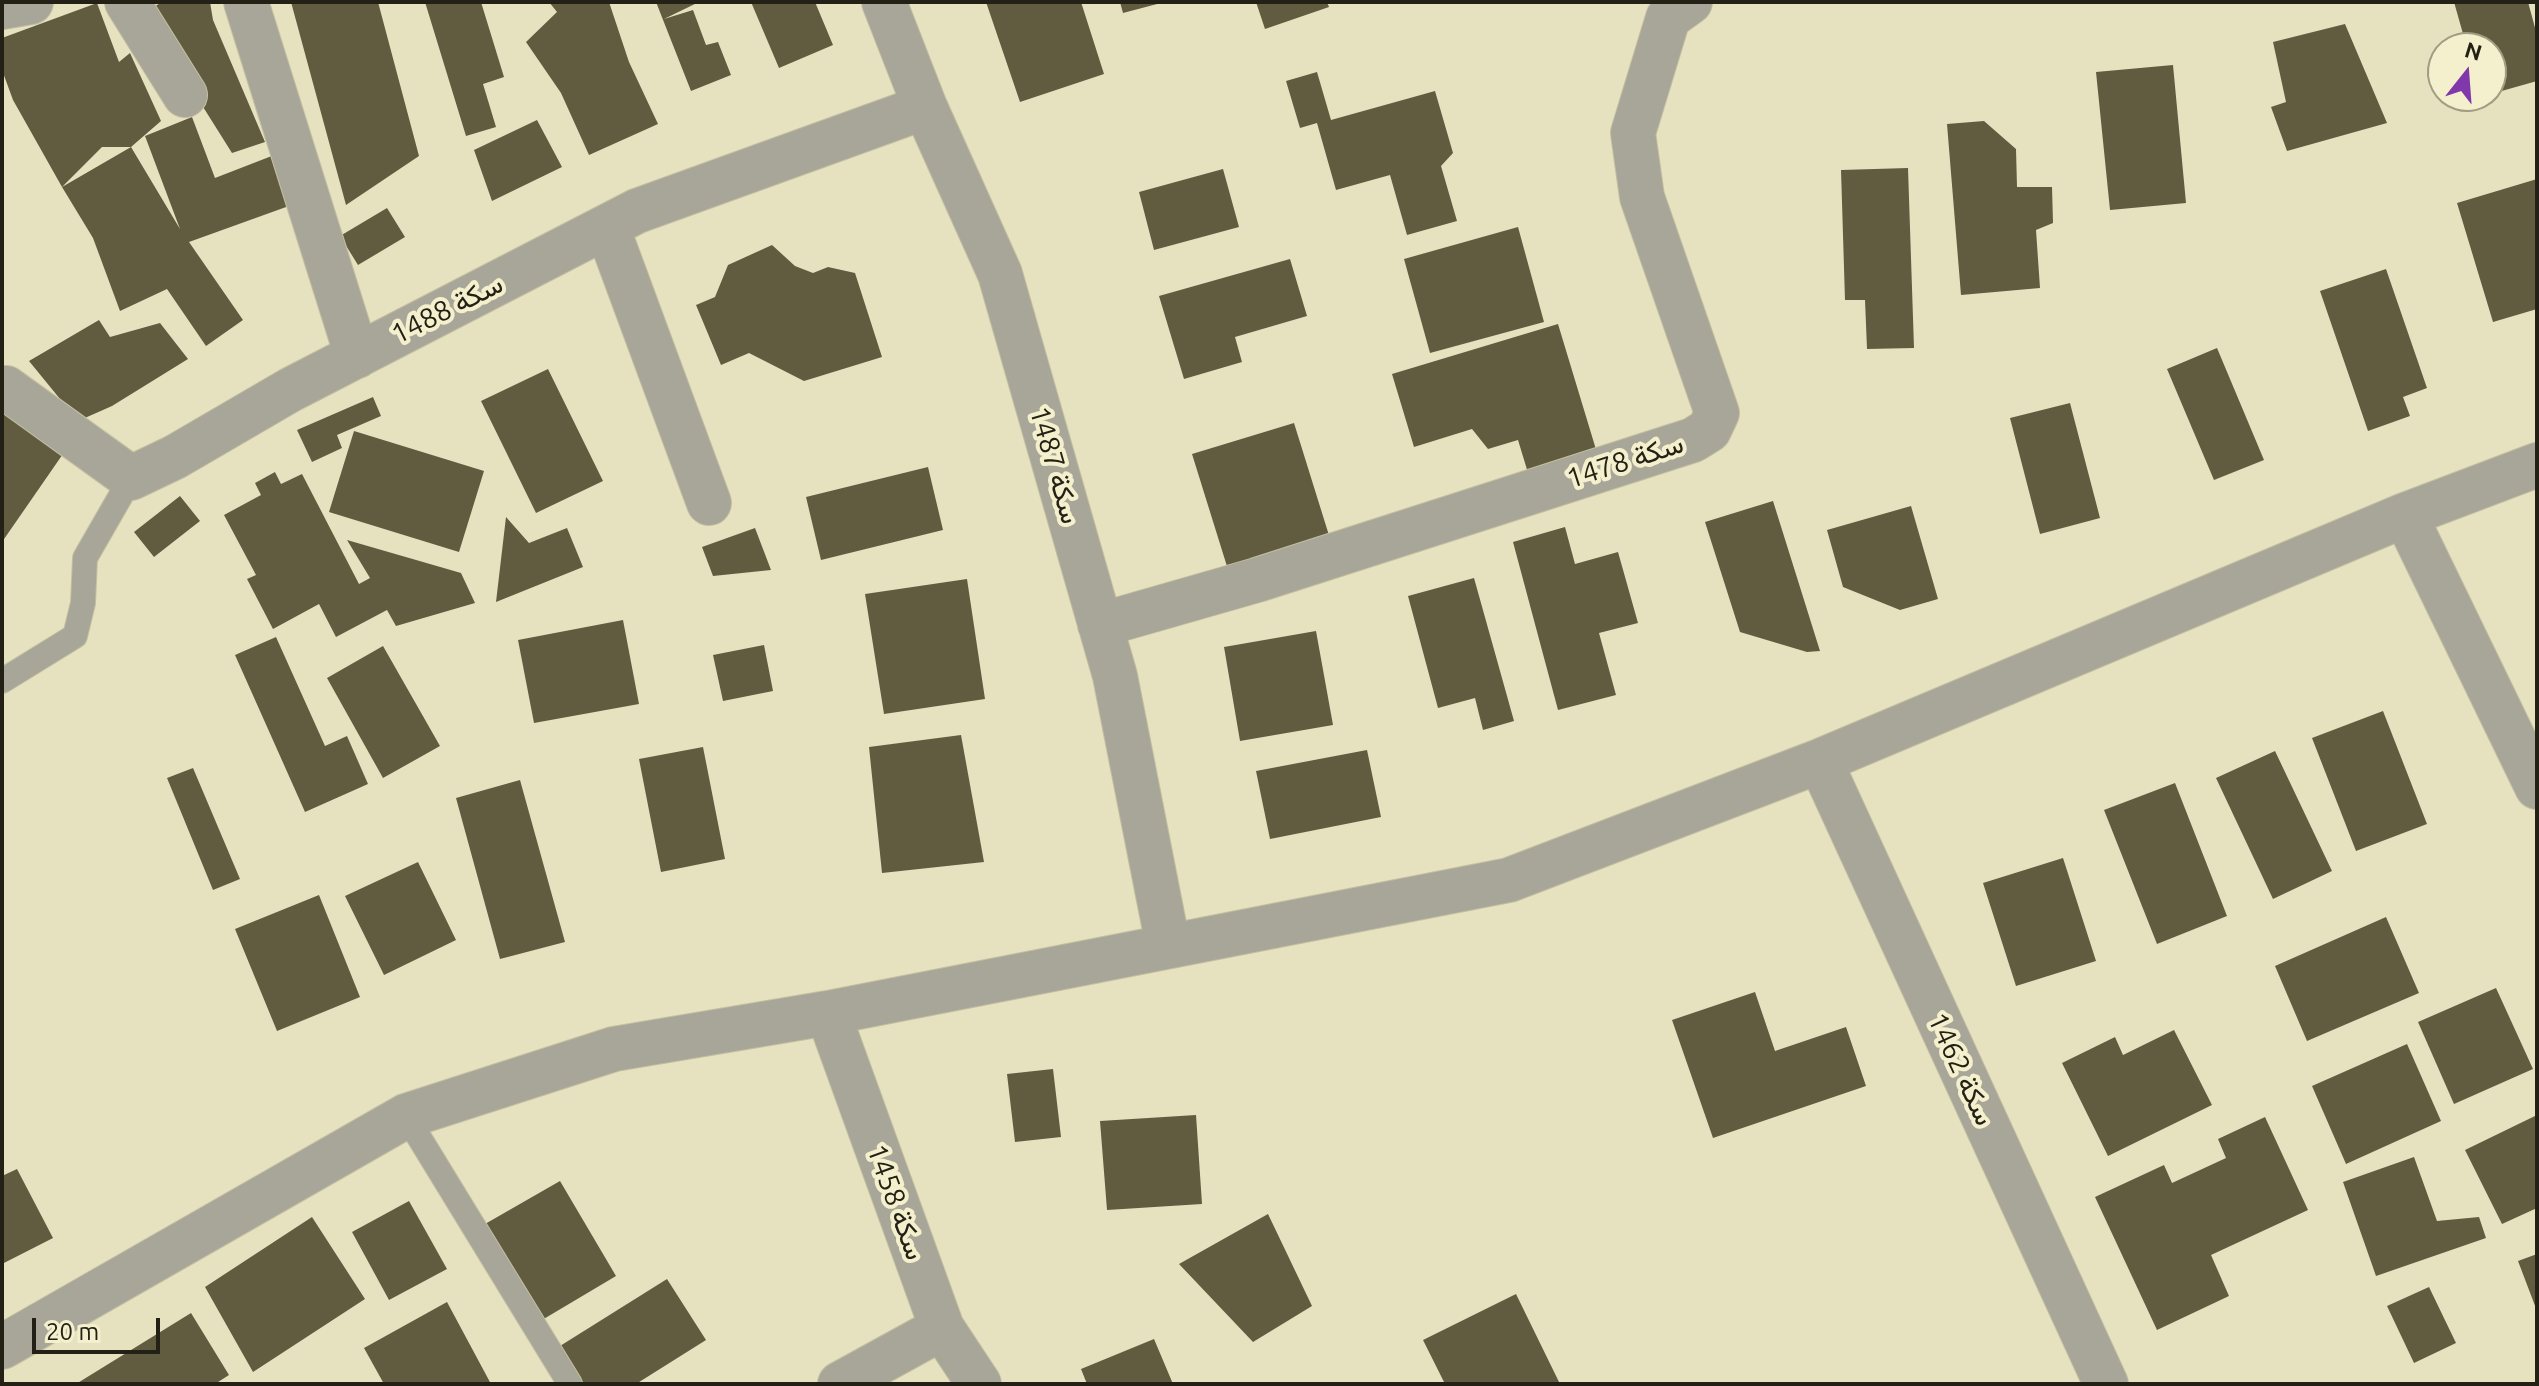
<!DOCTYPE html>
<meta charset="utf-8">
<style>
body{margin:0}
#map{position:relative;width:2539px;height:1386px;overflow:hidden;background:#e6e2c0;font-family:Ubuntu,sans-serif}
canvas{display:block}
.frame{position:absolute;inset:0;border:4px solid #232115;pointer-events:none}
.north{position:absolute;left:2427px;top:32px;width:80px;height:80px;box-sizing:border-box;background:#f4efcd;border:2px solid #a09d83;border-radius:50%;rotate:17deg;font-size:22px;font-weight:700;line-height:32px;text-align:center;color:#232115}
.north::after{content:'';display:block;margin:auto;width:28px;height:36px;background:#8138aa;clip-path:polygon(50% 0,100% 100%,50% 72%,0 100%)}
.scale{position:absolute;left:32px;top:1318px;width:128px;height:36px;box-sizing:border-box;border:4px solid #232115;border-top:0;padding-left:10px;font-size:24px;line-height:28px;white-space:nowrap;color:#232115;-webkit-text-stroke:6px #f4efcd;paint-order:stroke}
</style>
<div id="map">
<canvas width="2539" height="1386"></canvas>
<div class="frame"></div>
<div class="north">N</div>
<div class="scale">20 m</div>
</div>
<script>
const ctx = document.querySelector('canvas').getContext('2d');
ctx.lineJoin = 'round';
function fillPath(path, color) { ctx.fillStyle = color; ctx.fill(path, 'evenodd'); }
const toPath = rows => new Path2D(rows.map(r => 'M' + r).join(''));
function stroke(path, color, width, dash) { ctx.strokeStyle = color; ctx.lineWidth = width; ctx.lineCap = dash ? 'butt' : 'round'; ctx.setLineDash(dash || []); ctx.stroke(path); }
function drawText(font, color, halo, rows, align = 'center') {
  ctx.font = font + ' Ubuntu,Vazirmatn,sans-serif'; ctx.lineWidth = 8; ctx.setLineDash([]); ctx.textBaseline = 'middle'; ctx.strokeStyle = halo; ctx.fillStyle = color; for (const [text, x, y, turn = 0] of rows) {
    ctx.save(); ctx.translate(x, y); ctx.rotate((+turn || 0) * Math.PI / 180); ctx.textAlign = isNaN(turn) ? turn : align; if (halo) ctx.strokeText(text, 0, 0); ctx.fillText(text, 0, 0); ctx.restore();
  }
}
fillPath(toPath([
 [162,2,210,2,213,20,265,142,232,153,144,13],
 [291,2,378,2,419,156,346,205],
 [425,2,481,2,504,77,483,84,496,127,466,136],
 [549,2,609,2,629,62,658,124,589,155,561,93,526,42,557,12],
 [656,2,699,2,664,19,693,10,706,45,718,42,731,75,691,91],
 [751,2,815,2,833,45,779,68],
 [986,2,1081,2,1104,74,1020,102],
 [1120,2,1161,2,1161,3,1123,13],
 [1256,2,1327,2,1329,7,1265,29],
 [2454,2,2528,2,2537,35,2537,81,2491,94,2491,48,2467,48],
 [97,3,119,62,130,53,161,121,131,147,102,147,62,187,13,100,2,70,2,38],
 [2345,24,2387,123,2287,151,2271,107,2286,102,2273,42],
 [2173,65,2186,203,2110,210,2096,72],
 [1317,72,1331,120,1435,91,1453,153,1441,166,1457,221,1407,235,1390,175,1336,190,1317,123,1300,128,1286,81],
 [192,117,215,178,282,152,300,202,189,242,243,320,206,346,167,289,120,311,93,238,62,187,131,147,180,229,145,136],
 [537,120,562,167,492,201,474,150],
 [1984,121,2016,149,2017,187,2052,187,2053,223,2036,230,2040,288,1961,295,1947,124],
 [1908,168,1914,348,1867,349,1865,300,1845,300,1841,170],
 [1223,169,1239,227,1154,250,1139,192],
 [2537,179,2537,309,2493,322,2457,203],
 [387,208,405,237,358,265,340,236],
 [1518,227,1544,322,1430,353,1404,259],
 [772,245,795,266,813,273,828,267,855,273,882,357,804,381,749,353,721,365,696,305,715,297,728,265],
 [1290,259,1307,316,1235,337,1242,362,1184,379,1159,296],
 [2386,269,2427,388,2403,397,2410,416,2368,431,2320,291],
 [99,320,110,337,160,323,188,359,112,406,78,421,29,361],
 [1558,324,1601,466,1532,486,1518,440,1488,449,1472,429,1414,447,1392,374],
 [2217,348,2264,460,2214,480,2167,369],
 [548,369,603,481,536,513,481,401],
 [373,397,381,416,337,435,342,448,312,462,297,430],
 [2070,403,2100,518,2040,534,2010,418],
 [4,410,65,451,2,542,2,414],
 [1294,423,1332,545,1230,576,1192,454],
 [354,431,484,471,459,552,329,512],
 [928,467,943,530,821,560,806,497],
 [275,472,281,484,302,474,359,584,370,578,347,540,461,573,475,603,396,626,387,610,336,637,319,604,273,629,247,579,256,575,224,515,261,495,255,483],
 [180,496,200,521,154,557,134,532],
 [1773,501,1820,651,1807,652,1740,632,1705,522],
 [1911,506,1938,599,1900,610,1843,587,1827,530],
 [506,517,529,543,567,528,583,567,496,602],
 [1565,527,1575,564,1618,552,1638,623,1599,633,1616,695,1558,710,1513,542],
 [755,528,771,570,713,576,702,547],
 [1474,578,1514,721,1483,730,1475,698,1438,708,1408,596],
 [967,579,985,699,884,714,865,594],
 [623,620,639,704,534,723,518,640],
 [1316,631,1333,725,1240,741,1224,647],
 [276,637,325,746,347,736,368,784,305,812,235,655],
 [764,645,773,691,723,701,713,655],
 [383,646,440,746,383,778,327,678],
 [2383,711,2427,824,2356,851,2312,738],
 [961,735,984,862,882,873,869,747],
 [703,747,725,859,661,872,639,759],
 [1367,750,1381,817,1270,839,1256,771],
 [2275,751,2332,871,2273,899,2216,778],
 [193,768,240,879,213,890,167,778],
 [520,780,565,942,500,959,456,798],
 [2175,783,2227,916,2157,944,2104,810],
 [2063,858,2096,961,2016,986,1983,883],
 [418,862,456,940,384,975,345,896],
 [319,895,360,997,277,1031,235,929],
 [2386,917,2419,993,2307,1041,2275,966],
 [2496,988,2533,1069,2454,1104,2418,1022],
 [1755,992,1775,1051,1846,1027,1866,1086,1713,1138,1672,1020],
 [2174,1030,2212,1105,2108,1156,2062,1063,2115,1037,2123,1055],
 [2407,1044,2441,1121,2346,1164,2312,1086],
 [1053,1069,1061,1137,1015,1142,1007,1074],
 [1196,1115,1202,1204,1107,1210,1100,1121],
 [2537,1115,2537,1208,2502,1224,2465,1150],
 [2265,1117,2308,1210,2211,1255,2229,1296,2157,1330,2095,1197,2164,1165,2172,1183,2226,1158,2218,1139],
 [2414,1157,2437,1221,2479,1217,2486,1238,2376,1276,2343,1182],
 [17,1169,53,1238,2,1264,2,1176],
 [560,1181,616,1276,542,1320,485,1224],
 [409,1201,447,1269,389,1300,352,1232],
 [1268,1214,1312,1306,1253,1342,1179,1264],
 [312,1217,365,1299,253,1372,205,1287],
 [2537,1254,2537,1311,2518,1261],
 [667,1279,706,1340,636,1384,584,1384,560,1346],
 [2429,1287,2456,1343,2414,1363,2387,1306],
 [1516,1294,1560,1384,1445,1384,1423,1340],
 [447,1302,491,1384,384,1384,364,1348],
 [191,1313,229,1375,215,1384,76,1384],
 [1154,1339,1173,1384,1087,1384,1081,1369]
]), '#615c3f');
const service = toPath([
 [2,681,75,636,83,603,85,558,131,478],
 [406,1116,570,1384]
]);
const minor = toPath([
 [127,2,185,95],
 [246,2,357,356],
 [884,2,925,107,1000,274,1115,676,1168,945],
 [2,7,31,2],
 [607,227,709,503],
 [2,392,6,388,131,478,175,457,290,390,637,211,925,107],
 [2405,515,2537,787],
 [1100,625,1257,580,1693,440,1709,430,1717,413,1642,197,1633,133,1668,18,1690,2],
 [1820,761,2106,1384],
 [828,1013,942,1328,979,1384],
 [2,1347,406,1116,614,1049,828,1013,1509,880,1820,761,2405,515,2537,465],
 [840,1384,942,1328]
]);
stroke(service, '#c3bfa1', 26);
stroke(minor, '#c3bfa1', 46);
stroke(service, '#a8a698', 24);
stroke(minor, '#a8a698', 44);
drawText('28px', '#232115', '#f4efcd', [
 ["سكة 1488",447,309,-27],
 ["سكة 1478",1625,461,-18],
 ["سكة 1487",1055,465,74],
 ["سكة 1462",1961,1069,65],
 ["سكة 1458",896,1202,70]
]);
</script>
